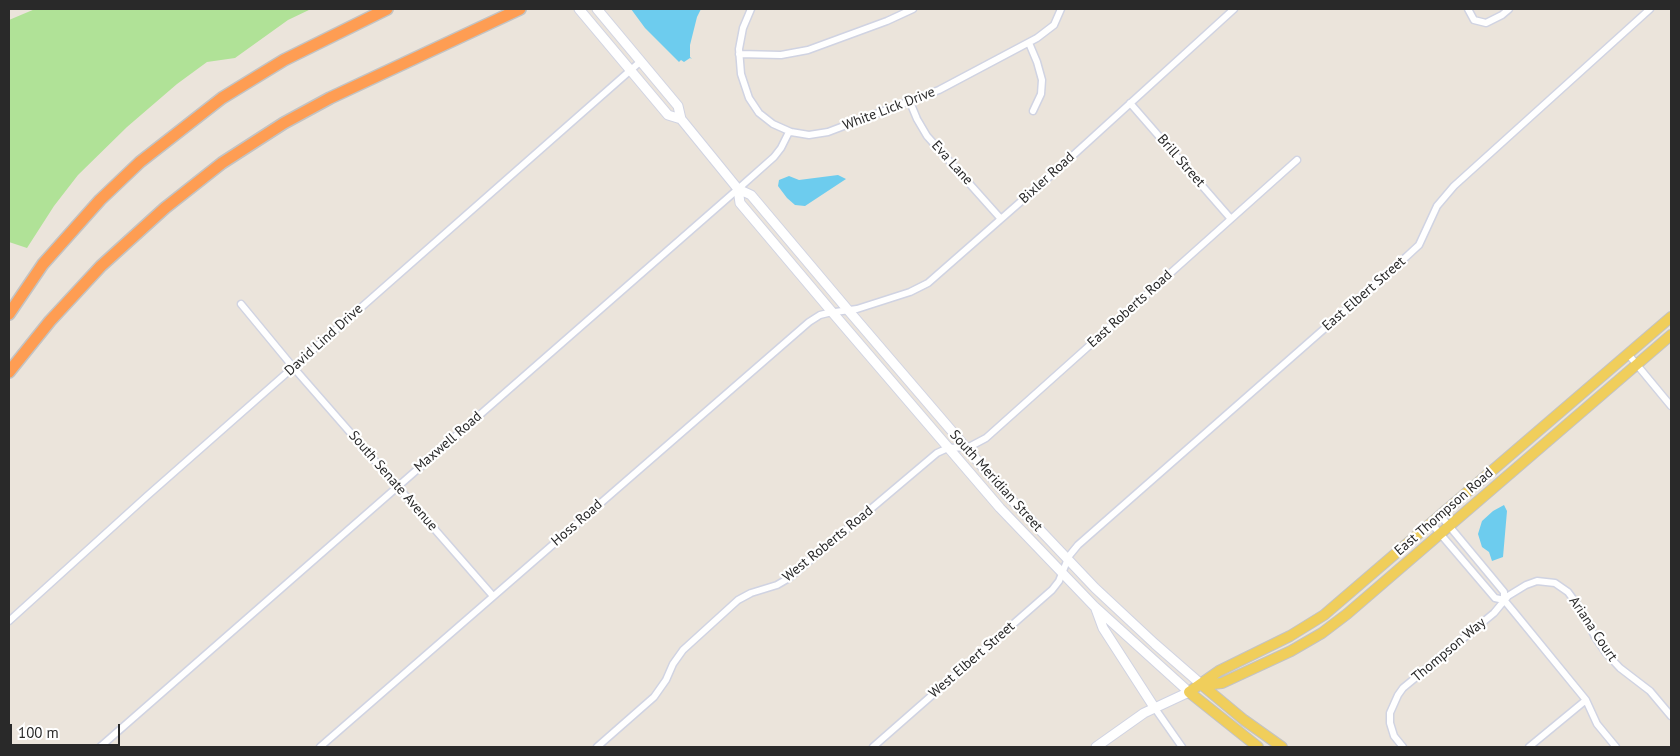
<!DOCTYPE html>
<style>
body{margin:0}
#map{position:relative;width:1680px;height:756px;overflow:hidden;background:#ebe4db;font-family:"PT Sans",sans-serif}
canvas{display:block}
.frame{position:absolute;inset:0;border:10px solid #292929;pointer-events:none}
.scale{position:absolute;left:10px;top:724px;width:110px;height:22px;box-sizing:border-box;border:2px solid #292929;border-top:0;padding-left:6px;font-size:15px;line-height:18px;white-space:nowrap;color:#292929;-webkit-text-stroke:4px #fff;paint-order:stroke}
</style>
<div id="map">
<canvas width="1680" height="756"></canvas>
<div class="frame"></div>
<div class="scale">100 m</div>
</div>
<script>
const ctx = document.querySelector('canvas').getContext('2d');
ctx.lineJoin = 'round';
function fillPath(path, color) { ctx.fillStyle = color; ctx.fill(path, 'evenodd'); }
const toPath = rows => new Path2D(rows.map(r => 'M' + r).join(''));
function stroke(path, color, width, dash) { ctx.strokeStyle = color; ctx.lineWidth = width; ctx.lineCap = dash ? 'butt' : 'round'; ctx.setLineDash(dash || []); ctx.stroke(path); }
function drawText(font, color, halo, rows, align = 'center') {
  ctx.font = font + ' "PT Sans",sans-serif'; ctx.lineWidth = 4.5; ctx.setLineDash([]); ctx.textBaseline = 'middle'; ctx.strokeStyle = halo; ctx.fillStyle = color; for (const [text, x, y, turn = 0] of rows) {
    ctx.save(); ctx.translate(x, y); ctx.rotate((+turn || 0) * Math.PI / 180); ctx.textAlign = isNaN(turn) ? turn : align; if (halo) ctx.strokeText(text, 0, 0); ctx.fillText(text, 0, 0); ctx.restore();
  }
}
fillPath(toPath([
 [35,9,311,9,288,20,235,58,207,62,177,84,127,127,78,175,54,206,27,248,9,242,9,20]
]), '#b0e297');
fillPath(toPath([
 [631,9,701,9,697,17,690,45,690,57,692,59,690,58,684,62,681,60,679,62,645,28],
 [838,175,846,179,805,206,795,205,787,198,778,186,779,180,789,176,799,180],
 [1504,505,1507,511,1503,557,1492,561,1489,552,1482,547,1478,534,1482,521,1493,511]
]), '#6dccee');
const street = toPath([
 [751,9,743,28,739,49,741,74,749,98,759,113,773,124,791,132,809,135,828,132,939,90,1037,38,1054,25,1061,9],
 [1468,9,1474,20,1486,23,1502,15,1509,9],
 [1029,43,1037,62,1042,80,1041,94,1033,111],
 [739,54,781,55,808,50,887,21,913,9],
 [910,102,917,119,927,136,1001,219],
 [1130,103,1231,219],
 [241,304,293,367,493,596],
 [1628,354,1671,406],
 [1440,515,1504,592,1504,600],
 [1431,523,1495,598,1504,600,1514,612,1586,700,1597,724,1616,747],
 [9,621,147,496,641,61],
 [1154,707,1182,747],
 [100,747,738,189,774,157,781,148,789,132],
 [320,747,809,322,820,315,828,313,857,309,910,292,928,283,1058,169,1234,9],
 [597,747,654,697,666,680,673,664,683,650,738,600,751,593,777,585,789,578,937,453,948,448,969,447,986,438,1297,160],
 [873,747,1052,590,1059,581,1069,556,1078,545,1406,257,1419,245,1437,206,1454,186,1650,9],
 [1403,747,1394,736,1390,723,1390,713,1398,695,1403,688,1494,613,1508,596,1526,585,1537,581,1555,583,1568,592,1582,611,1595,637,1606,653,1620,668,1650,691,1671,716],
 [1529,747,1586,700]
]);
const secondary = toPath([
 [579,9,668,115,681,119],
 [597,9,678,106,681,119,738,189,751,195,848,310,1005,493,1095,588,1155,644,1202,685],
 [738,189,740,203,832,312,1000,508,1094,606,1189,692,1144,713,1096,747],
 [1096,609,1103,628,1154,707]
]);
const primary = toPath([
 [1202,685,1244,720,1282,747],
 [1203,685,1222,683,1291,651,1322,633,1347,614,1671,335],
 [1258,747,1189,692,1219,671,1290,636,1324,615,1671,317]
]);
const highway = toPath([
 [9,314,43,264,100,200,140,162,222,98,284,60,387,9],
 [9,372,50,321,101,266,165,208,222,163,284,123,330,98,520,9]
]);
stroke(street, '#d0d3e2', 9);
stroke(secondary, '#d0d3e2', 11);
stroke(primary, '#c3c3c3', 12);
stroke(highway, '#c3c3c3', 14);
stroke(street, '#fff', 6);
stroke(secondary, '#fff', 9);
stroke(primary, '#f0ce5b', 10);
stroke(highway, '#fe9d53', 11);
drawText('14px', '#292929', '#fff', [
 ["White Lick Drive",889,109,-21],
 ["Brill Street",1181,161,49],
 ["Eva Lane",952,163,48],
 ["Bixler Road",1047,178,-42],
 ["East Elbert Street",1364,294,-41],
 ["East Roberts Road",1130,309,-42],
 ["David Lind Drive",324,340,-42],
 ["Maxwell Road",448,442,-41],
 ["South Senate Avenue",393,481,49],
 ["South Meridian Street",996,481,48],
 ["East Thompson Road",1444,512,-41],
 ["Hoss Road",577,523,-41],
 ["West Roberts Road",828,544,-39],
 ["Ariana Court",1593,629,56],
 ["Thompson Way",1449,650,-40],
 ["West Elbert Street",972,660,-41]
]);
</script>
